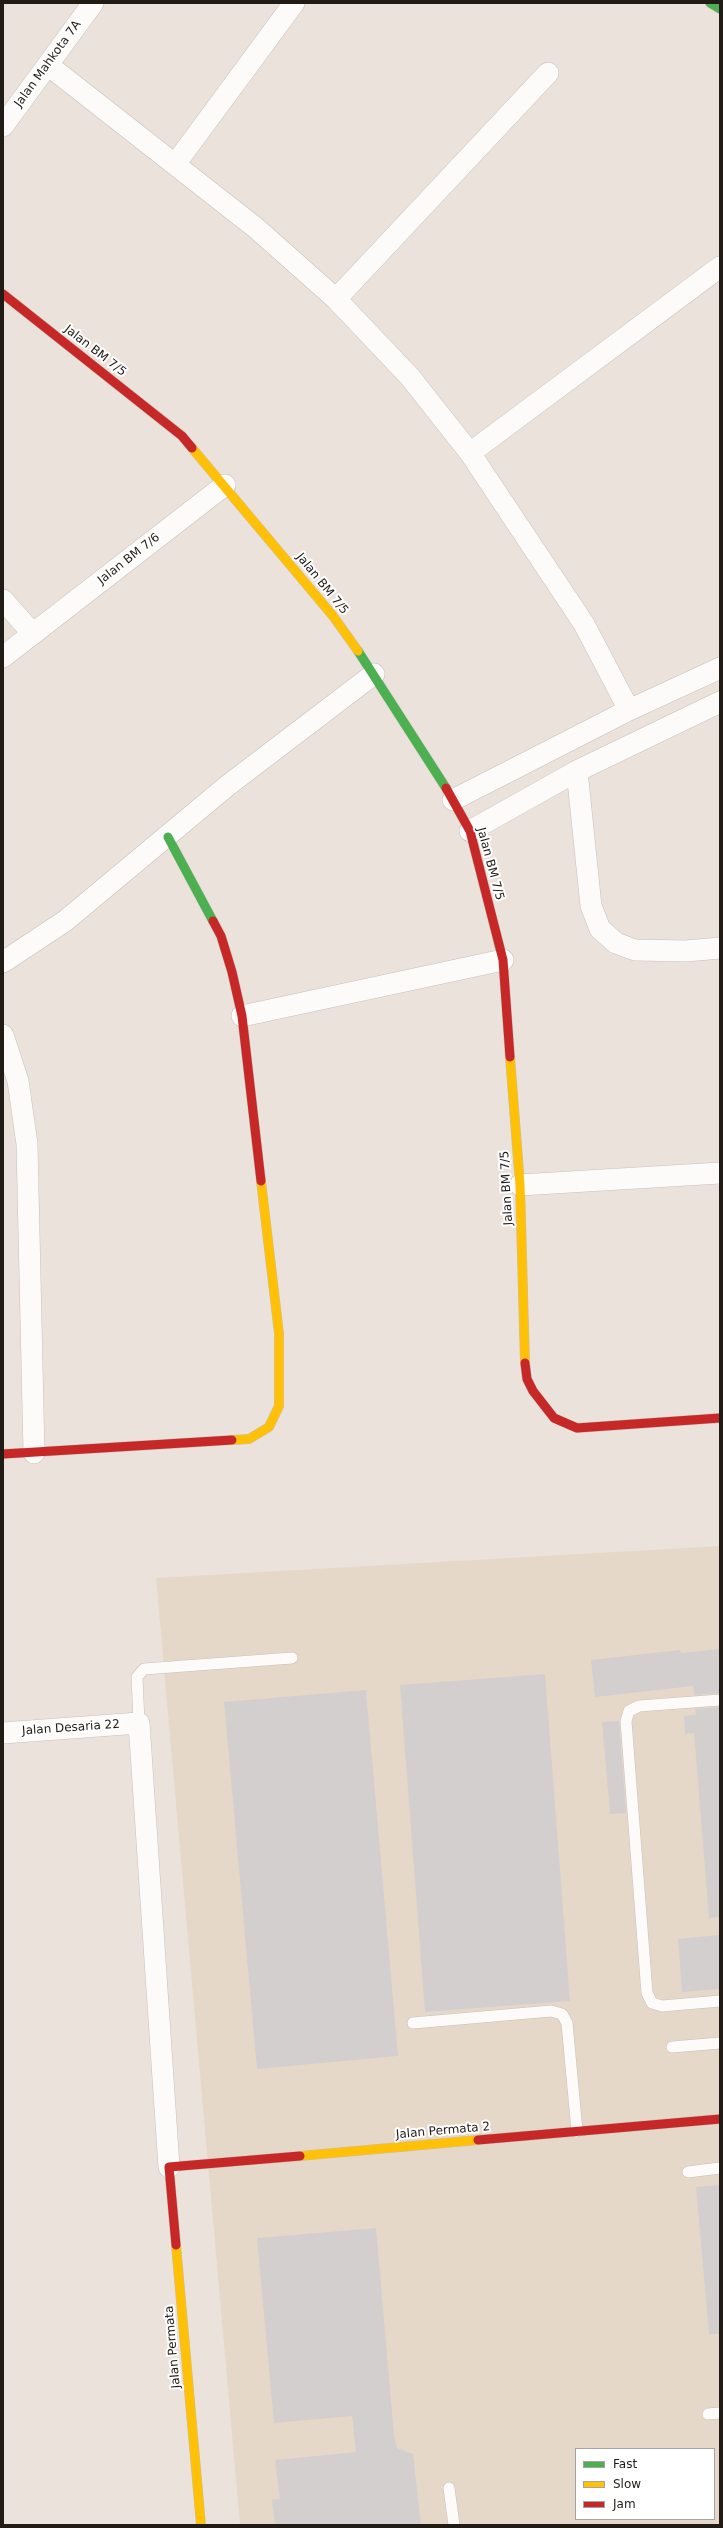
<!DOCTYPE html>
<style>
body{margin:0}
#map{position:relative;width:723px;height:2528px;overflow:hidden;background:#ebe3db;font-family:"DejaVu Sans",sans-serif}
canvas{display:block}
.frame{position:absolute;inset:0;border:4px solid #211b16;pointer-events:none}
.legend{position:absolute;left:575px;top:2448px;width:140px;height:72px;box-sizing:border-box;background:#fff;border:1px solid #a6a4a2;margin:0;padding:5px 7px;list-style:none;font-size:12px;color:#211b16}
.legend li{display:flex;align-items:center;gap:8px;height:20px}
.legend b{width:20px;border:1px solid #a6a4a2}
</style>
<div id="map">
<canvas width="723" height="2528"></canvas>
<div class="frame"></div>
<ul class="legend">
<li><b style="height:5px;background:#4caf50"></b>Fast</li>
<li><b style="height:5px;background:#ffc107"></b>Slow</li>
<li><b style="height:5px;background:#c62828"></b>Jam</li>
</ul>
</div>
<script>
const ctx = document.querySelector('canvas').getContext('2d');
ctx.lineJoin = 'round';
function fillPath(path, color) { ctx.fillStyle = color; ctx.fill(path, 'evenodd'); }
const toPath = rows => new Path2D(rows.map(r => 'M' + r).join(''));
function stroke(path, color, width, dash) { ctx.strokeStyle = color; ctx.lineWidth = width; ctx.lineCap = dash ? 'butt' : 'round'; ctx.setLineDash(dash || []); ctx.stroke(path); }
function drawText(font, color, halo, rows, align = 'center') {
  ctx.font = font + ' "DejaVu Sans",sans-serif'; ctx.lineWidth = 4; ctx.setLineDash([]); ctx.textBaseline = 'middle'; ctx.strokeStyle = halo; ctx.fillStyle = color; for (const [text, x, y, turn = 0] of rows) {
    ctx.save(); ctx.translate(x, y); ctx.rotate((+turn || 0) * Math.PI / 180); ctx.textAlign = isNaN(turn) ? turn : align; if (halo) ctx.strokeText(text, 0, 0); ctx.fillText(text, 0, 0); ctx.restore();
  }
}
fillPath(toPath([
 [720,1546,720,2525,240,2525,156,1578],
 [576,2449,714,2449,714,2519,576,2519]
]), '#e6d8c9');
fillPath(toPath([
 [720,1649,720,1693,694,1695,693,1686,595,1697,591,1660,680,1650,681,1653],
 [545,1674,570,2001,425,2012,400,1685],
 [366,1690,398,2056,257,2069,224,1702],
 [720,1707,720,1917,709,1918,694,1733,685,1734,684,1716,696,1715,695,1709],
 [619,1721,626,1813,610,1814,602,1722],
 [720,1935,720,1989,682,1992,678,1939],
 [720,2185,720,2334,709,2334,696,2187],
 [376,2228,394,2435,397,2448,413,2454,421,2525,275,2525,272,2500,280,2499,275,2460,356,2452,352,2416,274,2423,257,2238]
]), '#d3cfce');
const lane = toPath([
 [720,1700,639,1706,629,1711,626,1721,647,1993,652,2003,662,2006,720,2001],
 [139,1723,137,1677,144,1669,292,1658],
 [413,2023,551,2011,562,2014,567,2023,577,2131],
 [672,2047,720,2043],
 [688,2172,720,2168],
 [708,2414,720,2413],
 [449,2488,454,2525]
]);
const street = toPath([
 [48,65,256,228,336,299,410,377,470,453,584,624,629,710],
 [3,126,93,3],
 [176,163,294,3],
 [336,299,548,73],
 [470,453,720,267],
 [3,600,33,634],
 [3,657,225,485],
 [577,771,591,906,600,929,616,943,635,950,686,951,720,948],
 [453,800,629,710,720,668],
 [470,831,577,771,720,702],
 [3,962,65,921,227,786,374,674],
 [242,1016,503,960],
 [3,1035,18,1081,27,1144,34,1453],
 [520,1185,720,1173],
 [3,1733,139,1723,169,2167]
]);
const fast = toPath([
 [710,3,720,9],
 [358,651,446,788],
 [168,837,213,921]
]);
const slow = toPath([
 [192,448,333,616,358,651],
 [510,1057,520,1185,525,1363],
 [232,1440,249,1439,269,1427,279,1406,279,1334,261,1181],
 [300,2156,478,2140],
 [176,2245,201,2525]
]);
const jam = toPath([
 [3,294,182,436,192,448],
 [446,788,470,831,503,960,510,1057],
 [213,921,221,936,232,972,242,1016,261,1181],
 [525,1363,527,1379,533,1391,554,1418,577,1428,720,1418],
 [3,1454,232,1440],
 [478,2140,720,2119],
 [176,2245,169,2167,300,2156]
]);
stroke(lane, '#c6c0b9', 12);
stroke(street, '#c6c0b9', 22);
stroke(fast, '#c6c0b9', 10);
stroke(slow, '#c6c0b9', 10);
stroke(jam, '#c6c0b9', 10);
stroke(lane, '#fcfbfa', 11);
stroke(street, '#fcfbfa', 21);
stroke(fast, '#4caf50', 9);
stroke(slow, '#ffc107', 9);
stroke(jam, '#c62828', 9);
drawText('12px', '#211b16', '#fff', [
 ["Jalan Mahkota 7A",48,64,-54],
 ["Jalan BM 7/5",95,351,38],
 ["Jalan BM 7/6",129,559,-38],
 ["Jalan BM 7/5",322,584,51],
 ["Jalan BM 7/5",490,864,75],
 ["Jalan BM 7/5",507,1188,-93],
 ["Jalan Desaria 22",71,1728,-4],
 ["Jalan Permata 2",443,2131,-5],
 ["Jalan Permata",173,2347,-95]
]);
</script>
